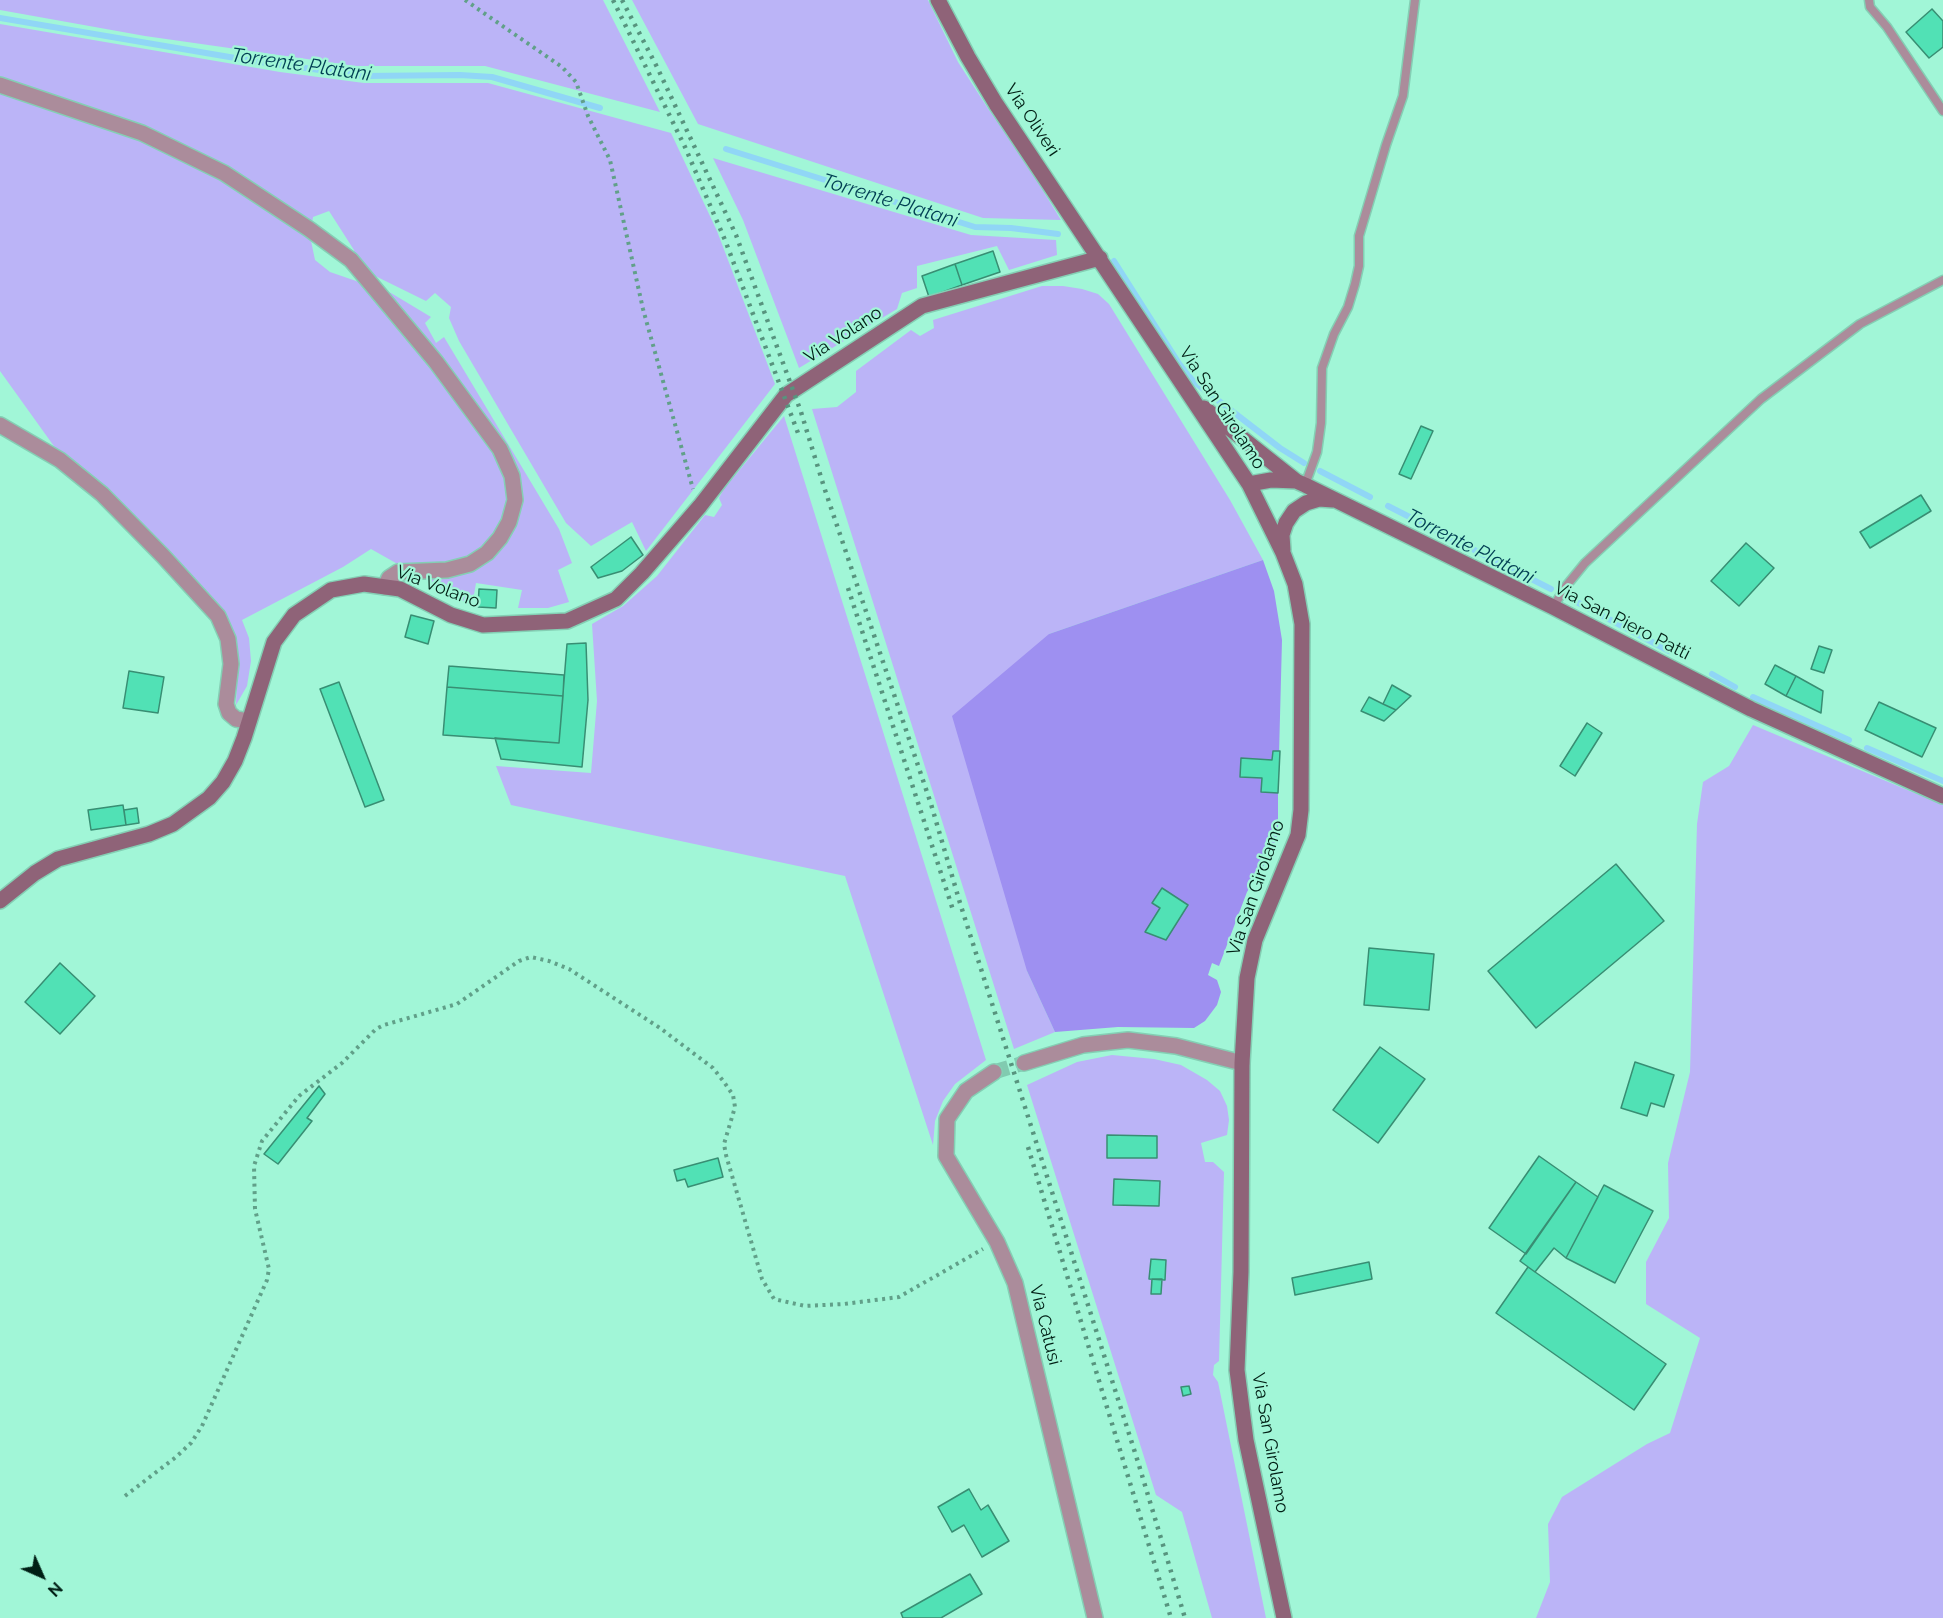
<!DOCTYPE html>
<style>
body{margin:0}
#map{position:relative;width:1943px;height:1618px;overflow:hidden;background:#a1f6d7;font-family:Raleway,sans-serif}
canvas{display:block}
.north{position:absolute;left:12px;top:1546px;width:60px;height:60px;-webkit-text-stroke:4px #a1f6d7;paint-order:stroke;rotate:135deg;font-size:16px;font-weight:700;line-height:24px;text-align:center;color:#001f15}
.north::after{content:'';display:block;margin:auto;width:21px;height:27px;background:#001f15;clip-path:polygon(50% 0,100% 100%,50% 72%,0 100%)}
</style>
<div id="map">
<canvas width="1943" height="1618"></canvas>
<div class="north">N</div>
</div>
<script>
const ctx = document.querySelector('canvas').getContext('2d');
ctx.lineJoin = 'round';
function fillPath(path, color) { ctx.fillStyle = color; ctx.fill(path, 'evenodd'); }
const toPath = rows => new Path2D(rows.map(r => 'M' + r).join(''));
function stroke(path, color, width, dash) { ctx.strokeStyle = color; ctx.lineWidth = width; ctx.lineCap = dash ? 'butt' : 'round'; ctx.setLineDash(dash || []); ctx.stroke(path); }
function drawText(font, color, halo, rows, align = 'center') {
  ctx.font = font + ' Raleway,sans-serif'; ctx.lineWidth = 4.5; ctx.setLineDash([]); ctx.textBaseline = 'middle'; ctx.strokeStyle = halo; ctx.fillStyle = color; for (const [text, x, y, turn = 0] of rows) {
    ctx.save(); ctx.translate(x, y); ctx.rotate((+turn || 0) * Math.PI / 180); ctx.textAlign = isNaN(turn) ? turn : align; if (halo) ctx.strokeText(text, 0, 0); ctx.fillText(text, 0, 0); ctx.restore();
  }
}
fillPath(toPath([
 [0,0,603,0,660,112,485,66,356,66,145,36,0,10],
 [632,0,928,0,958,62,989,110,1018,150,1061,220,983,218,698,124],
 [0,24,280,72,364,83,488,83,671,133,717,231,775,384,646,551,632,522,591,546,566,523,459,341,449,318,451,307,435,293,426,301,355,266,354,250,329,211,313,217,310,236,315,260,330,272,391,293,431,317,425,323,436,343,444,337,559,529,572,563,558,570,569,602,548,608,518,608,522,590,476,583,472,606,371,549,343,567,242,620,249,638,251,661,247,686,236,705,238,650,231,626,159,543,61,456,0,371],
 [713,158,971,235,1056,240,1057,255,1009,270,997,246,917,266,917,288,902,293,897,309,799,368,743,220],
 [1042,286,1063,286,1082,289,1098,294,1109,304,1230,500,1263,560,1049,634,1027,971,1055,1032,1014,1049,812,409,837,407,856,392,856,371,911,330,920,336,934,328,933,320],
 [784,416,986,1060,955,1084,943,1101,935,1121,933,1145,845,876,511,805,496,766,591,773,597,701,592,624,623,606,657,576,705,515,714,517,722,505,719,498,723,490],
 [1753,725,1943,805,1943,1618,1536,1618,1550,1582,1548,1524,1562,1497,1647,1444,1670,1433,1700,1338,1646,1304,1646,1262,1669,1218,1668,1163,1690,1072,1697,824,1703,782,1729,766],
 [1112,1055,1154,1059,1181,1065,1207,1080,1220,1091,1227,1106,1229,1120,1227,1135,1201,1143,1205,1162,1213,1162,1224,1172,1219,1361,1214,1365,1213,1375,1218,1382,1266,1618,1212,1618,1182,1512,1156,1495,1027,1085,1077,1062]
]), '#bbb4f7');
fillPath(toPath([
 [1263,560,1274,591,1282,640,1278,793,1278,834,1269,857,1247,892,1219,966,1212,963,1208,975,1217,980,1221,992,1217,1005,1205,1021,1194,1028,1118,1027,1055,1032,1027,971,952,716,1049,634]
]), '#9e90f1');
stroke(toPath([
 [0,18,253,61,364,76,460,75,492,77,600,108],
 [726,149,975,227,1011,228,1058,234],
 [1114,261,1180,365,1193,381,1280,448,1304,463],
 [1320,471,1370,497],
 [1388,506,1551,589],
 [1571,599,1669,651],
 [1712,674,1735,687],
 [1753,697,1849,740],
 [1867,748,1943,781]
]), '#90d6f6', 6);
const building = toPath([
 [1932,9,1943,21,1943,47,1929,58,1906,32,1932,9],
 [993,251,1000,272,962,285,955,264,993,251],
 [955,264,962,285,929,297,922,276,955,264],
 [1421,426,1433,431,1411,479,1399,474,1421,426],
 [1921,495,1931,511,1870,548,1860,532,1921,495],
 [631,537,643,555,622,571,598,578,591,567,631,537],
 [1746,543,1774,568,1739,606,1711,581,1746,543],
 [479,589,497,590,496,608,478,607,479,589],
 [411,615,434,621,428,644,405,637,411,615],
 [586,643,588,700,582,767,501,759,495,738,559,743,567,644,586,643],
 [1819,646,1832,650,1824,673,1811,669,1819,646],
 [1775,665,1796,676,1786,696,1765,684,1775,665],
 [449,666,564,675,563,696,447,687,449,666],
 [129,671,164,677,158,713,123,708,129,671],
 [1796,676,1823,691,1821,713,1786,696,1796,676],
 [339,682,384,800,365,807,320,689,339,682],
 [1392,685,1411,696,1396,710,1383,704,1392,685],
 [447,687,563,696,559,743,443,735,447,687],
 [1369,697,1383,704,1396,710,1384,721,1361,711,1369,697],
 [1879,702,1936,728,1922,757,1865,730,1879,702],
 [1587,723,1602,733,1575,776,1560,766,1587,723],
 [1273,751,1280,751,1278,793,1261,792,1262,778,1240,777,1241,758,1272,760,1273,751],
 [123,805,126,825,91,830,88,810,123,805],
 [137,808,139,823,126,825,124,810,137,808],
 [1616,864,1664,921,1536,1028,1488,971,1616,864],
 [1162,888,1188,905,1166,940,1145,932,1160,908,1152,903,1162,888],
 [1369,948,1434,954,1429,1010,1364,1005,1369,948],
 [60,963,95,996,60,1034,25,1002,60,963],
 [1380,1047,1425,1079,1378,1143,1333,1110,1380,1047],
 [1635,1062,1674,1075,1664,1107,1651,1103,1647,1116,1621,1108,1635,1062],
 [319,1086,325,1094,307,1118,312,1121,278,1164,264,1154,319,1086],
 [1107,1135,1157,1136,1157,1158,1107,1158,1107,1135],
 [1539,1156,1576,1182,1526,1254,1489,1228,1539,1156],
 [718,1158,723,1177,688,1187,685,1179,677,1181,674,1170,718,1158],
 [1114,1179,1160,1181,1159,1206,1113,1205,1114,1179],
 [1576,1182,1598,1197,1566,1258,1554,1248,1535,1272,1520,1261,1576,1182],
 [1604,1185,1653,1211,1615,1283,1566,1258,1604,1185],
 [1151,1259,1166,1260,1165,1280,1149,1279,1151,1259],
 [1369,1262,1372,1279,1295,1295,1292,1278,1369,1262],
 [1528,1267,1666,1364,1634,1410,1496,1313,1528,1267],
 [1152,1279,1162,1279,1161,1294,1151,1294,1152,1279],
 [1189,1386,1191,1394,1183,1396,1181,1387,1189,1386],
 [969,1489,981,1510,988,1505,1009,1541,982,1557,964,1525,952,1532,938,1507,969,1489],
 [970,1574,982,1594,941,1618,903,1618,901,1613,970,1574]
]);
fillPath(building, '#51e1b5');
stroke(building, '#388e73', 1.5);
stroke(toPath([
 [994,1072,1024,1063]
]), '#81cbb0', 15, [15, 8]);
const lane = toPath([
 [1869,0,1870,7,1887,27,1943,111],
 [1305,485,1317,452,1321,423,1322,368,1334,334,1348,307,1355,284,1359,266,1359,236,1386,145,1403,96,1415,0],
 [1553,607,1567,585,1585,563,1761,399,1860,324,1943,280]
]);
const street = toPath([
 [0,85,142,133,224,173,309,229,351,260,436,362,500,449,512,476,515,500,509,522,500,538,487,553,470,564,447,570,398,572,389,578,385,587],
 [0,425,60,460,102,494,163,556,218,616,228,639,231,664,226,704,229,713,236,719,249,721],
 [1024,1063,1083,1045,1128,1040,1176,1046,1242,1063],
 [994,1072,966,1091,947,1119,946,1156,997,1242,1015,1283,1095,1618]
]);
const secondary = toPath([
 [938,0,968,57,996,104,1249,484,1283,553,1295,584,1302,624,1301,810,1298,835,1255,940,1247,978,1242,1063,1241,1272,1237,1370,1246,1440,1284,1618],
 [1204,408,1296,481],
 [1249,484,1271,480,1296,481,1305,485,1553,607,1751,709,1943,796],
 [1283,550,1282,535,1286,523,1294,511,1306,503,1319,499,1333,500],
 [0,901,35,873,58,859,149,834,173,824,209,798,223,782,235,761,244,738,274,642,294,615,331,590,364,584,400,589,451,615,483,625,567,621,616,599,642,573,700,506,786,395,922,306,1100,258]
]);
stroke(lane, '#84cfb4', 11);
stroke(street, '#84cfb4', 18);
stroke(secondary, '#84cfb4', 18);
stroke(toPath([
 [465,0,562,67,576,82,588,116,610,160,643,309,693,489],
 [125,1496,176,1457,191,1443,202,1426,267,1280,269,1269,255,1209,254,1166,262,1141,299,1096,342,1063,376,1029,384,1025,457,1004,519,961,531,957,549,961,569,969,660,1028,713,1068,724,1082,733,1095,735,1107,724,1144,726,1155,762,1279,774,1299,805,1306,844,1304,899,1297,983,1249]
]), '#61a089', 4, [3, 4.5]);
stroke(lane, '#ab8c9b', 8);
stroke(street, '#ab8c9b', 15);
stroke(secondary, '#8f6378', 15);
stroke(toPath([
 [613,0,685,147,725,240,798,433],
 [622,0,657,67,736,235,801,412,824,487,931,804,960,903,1138,1462,1185,1618],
 [848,588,954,913],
 [1028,1147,1171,1618]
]), '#57947e', 4.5, [3, 6]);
drawText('18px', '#001f15', '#a1f6d7', [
 ["Via Oliveri",1032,120,56],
 ["Via Volano",843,335,-33],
 ["Via San Girolamo",1222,408,57],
 ["Via Volano",438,587,21],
 ["Via San Piero Patti",1622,621,27],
 ["Via San Girolamo",1256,888,-71],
 ["Via Catusi",1045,1325,76],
 ["Via San Girolamo",1270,1443,80]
]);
drawText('italic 20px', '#003e53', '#a1f6d7', [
 ["Torrente Platani",301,65,8],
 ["Torrente Platani",890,201,17],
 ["Torrente Platani",1470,547,27]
]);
</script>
